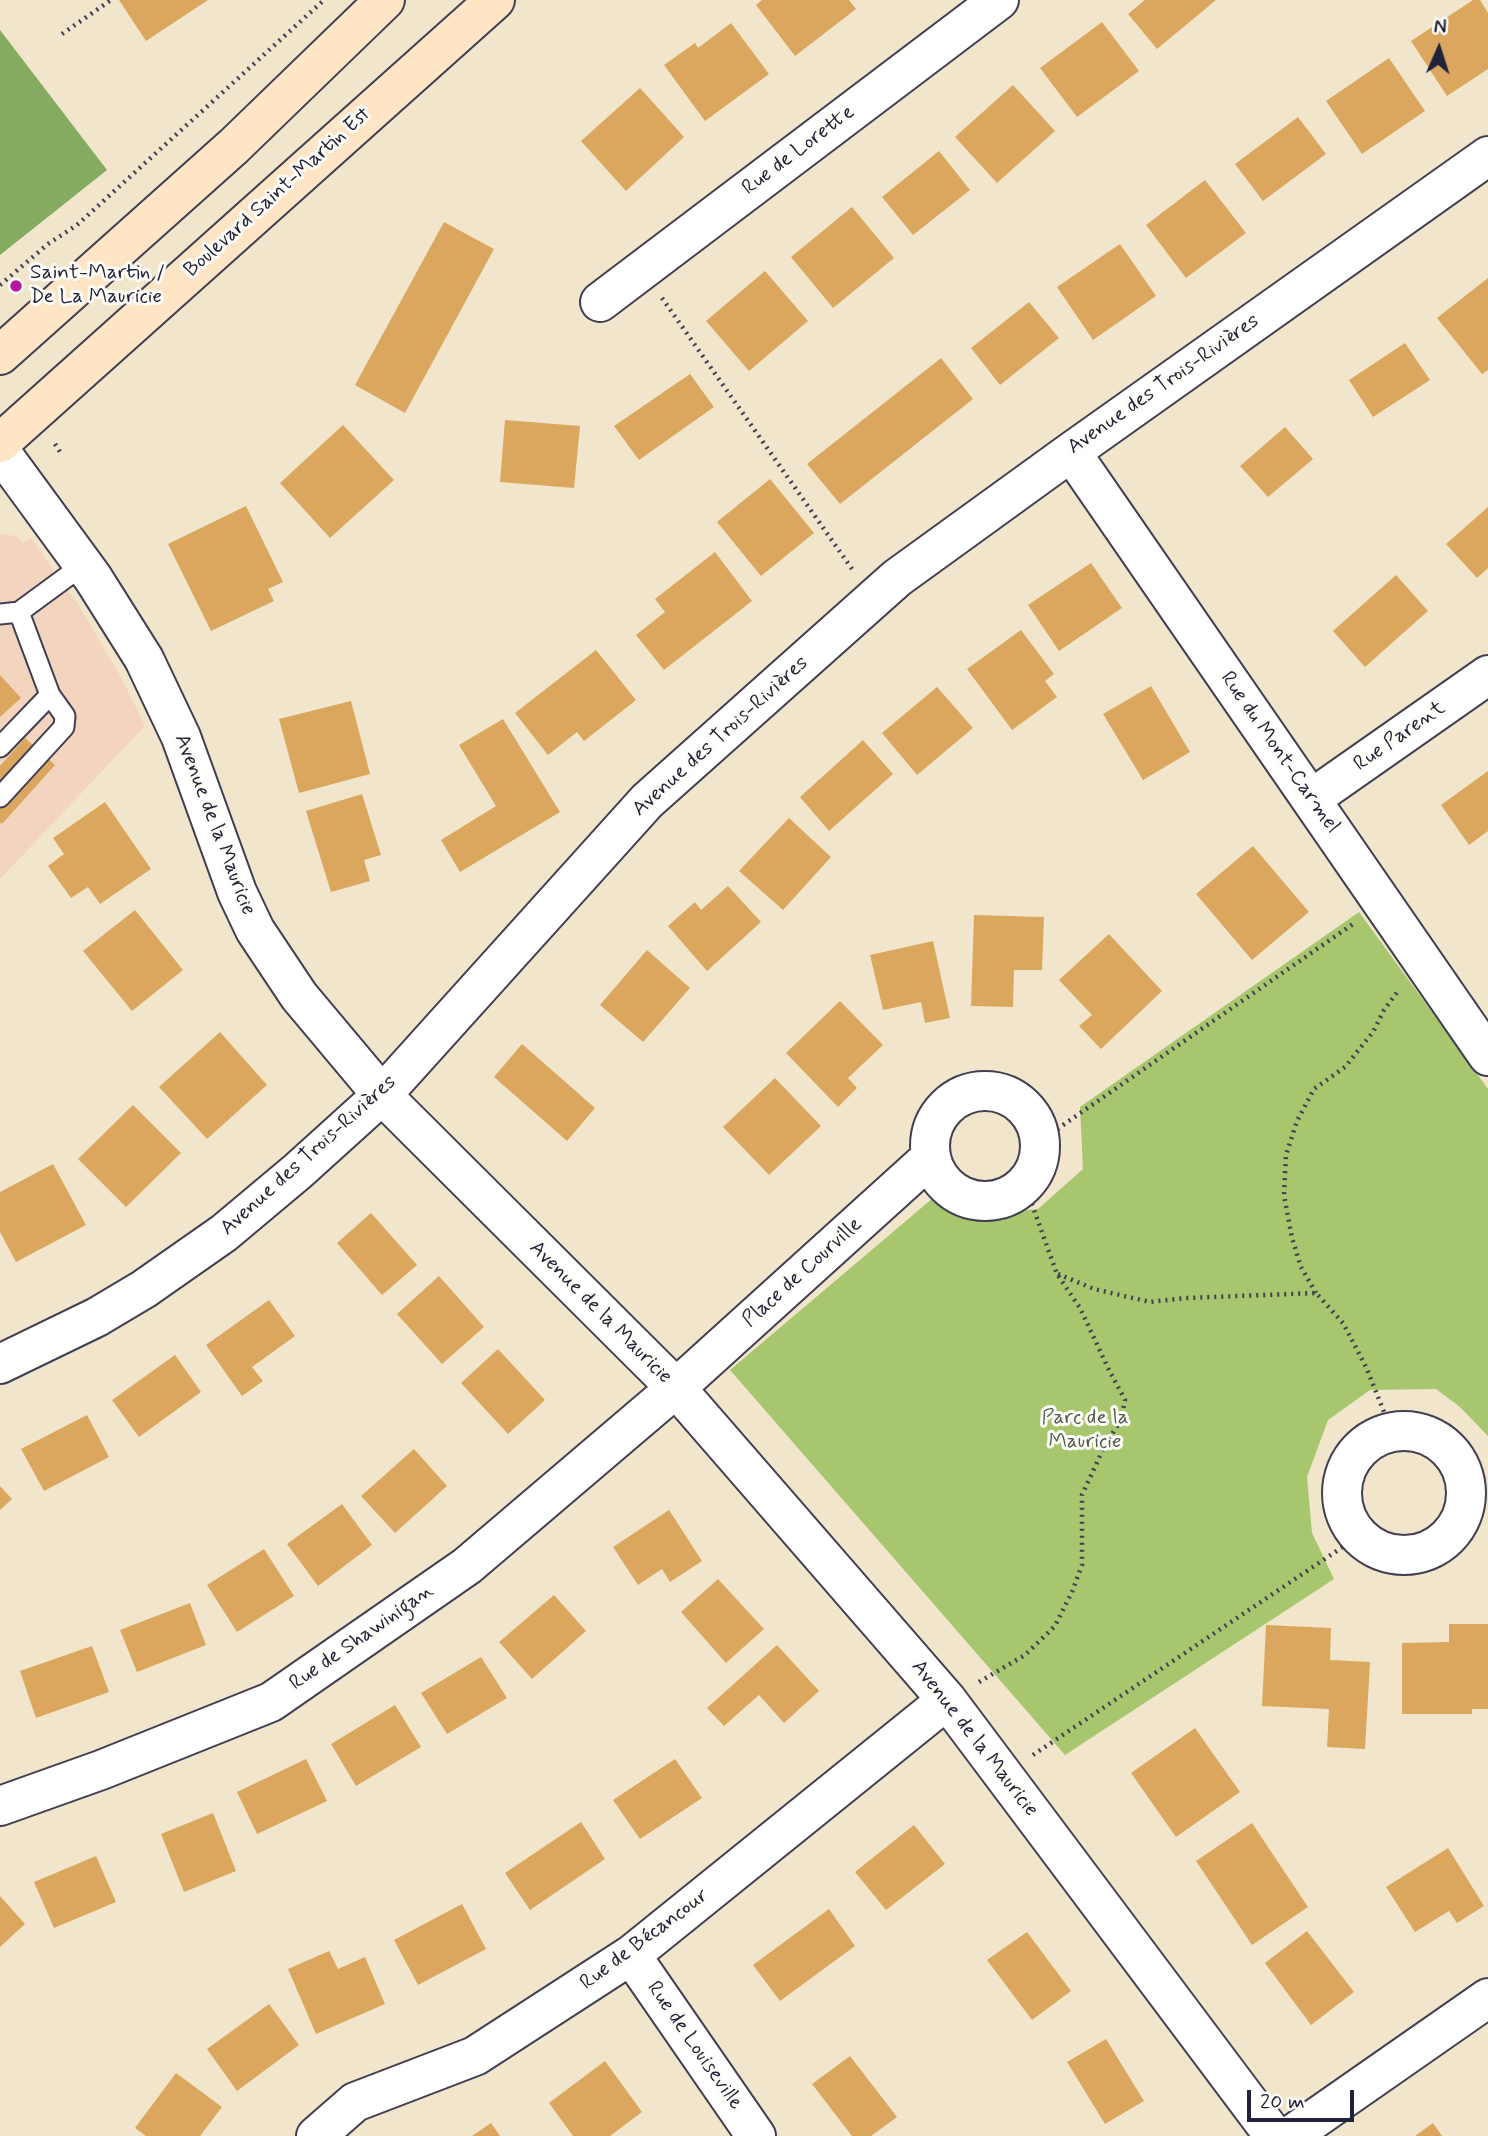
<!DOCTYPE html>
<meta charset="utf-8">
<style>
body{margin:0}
#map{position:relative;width:1488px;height:2136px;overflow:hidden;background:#f1e6cb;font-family:Mynerve,sans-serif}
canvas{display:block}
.north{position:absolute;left:1404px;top:14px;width:70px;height:70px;-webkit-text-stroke:5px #fdfcf7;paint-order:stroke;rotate:3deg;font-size:19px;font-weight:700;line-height:28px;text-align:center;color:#22223b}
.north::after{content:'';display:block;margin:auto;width:24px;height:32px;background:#22223b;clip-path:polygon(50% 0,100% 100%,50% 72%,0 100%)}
.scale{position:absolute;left:1247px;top:2090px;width:107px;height:32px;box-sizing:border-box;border:4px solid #22223b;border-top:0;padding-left:9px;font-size:21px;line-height:24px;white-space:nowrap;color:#22223b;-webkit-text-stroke:5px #fdfcf7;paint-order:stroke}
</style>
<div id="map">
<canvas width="1488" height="2136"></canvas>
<div class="north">N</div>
<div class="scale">20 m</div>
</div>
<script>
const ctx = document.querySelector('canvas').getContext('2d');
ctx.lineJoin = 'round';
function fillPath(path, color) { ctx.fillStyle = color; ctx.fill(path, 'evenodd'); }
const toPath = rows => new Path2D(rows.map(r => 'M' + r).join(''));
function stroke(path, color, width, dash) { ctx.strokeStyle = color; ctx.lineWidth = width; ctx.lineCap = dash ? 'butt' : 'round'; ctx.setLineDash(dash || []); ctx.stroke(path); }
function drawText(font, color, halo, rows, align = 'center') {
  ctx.font = font + ' Mynerve,sans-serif'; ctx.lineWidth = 6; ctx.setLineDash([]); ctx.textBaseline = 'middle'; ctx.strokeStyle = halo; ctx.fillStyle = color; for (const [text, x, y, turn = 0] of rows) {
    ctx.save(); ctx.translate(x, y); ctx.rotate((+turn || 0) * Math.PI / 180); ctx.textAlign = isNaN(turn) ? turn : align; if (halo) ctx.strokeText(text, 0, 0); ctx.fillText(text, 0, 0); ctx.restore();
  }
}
fillPath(toPath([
 [0,534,16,536,23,543,31,538,79,606,122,679,145,726,0,879]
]), '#f3d4be');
fillPath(toPath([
 [1359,912,1488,1089,1488,1436,1460,1407,1436,1389,1370,1390,1328,1420,1307,1477,1312,1533,1334,1579,1065,1755,730,1370,933,1198,974,1215,1038,1209,1083,1169,1080,1107]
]), '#a7c66e');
fillPath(toPath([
 [0,30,107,170,0,255]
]), '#85ab61');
fillPath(toPath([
 [119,0,208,0,146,41],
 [762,0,849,0,856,9,795,56,756,5],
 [1145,0,1216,0,1157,49,1128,14],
 [1473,0,1480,0,1488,13,1488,69,1447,96,1411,41],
 [1102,22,1139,71,1077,117,1040,68],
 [731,23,769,74,705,121,664,65,695,43,698,48],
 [1389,58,1425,111,1362,154,1326,101],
 [1013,85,1055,131,997,183,955,137],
 [640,88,684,137,626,191,581,141],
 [1298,117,1326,154,1263,201,1235,164],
 [939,151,970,190,913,235,882,197],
 [1205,180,1246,233,1186,278,1146,225],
 [852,207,894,258,833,308,791,257],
 [444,222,494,249,405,413,355,385],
 [1120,244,1156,296,1093,340,1057,287],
 [765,271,808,321,749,371,706,321],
 [1488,278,1488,370,1482,374,1437,318],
 [1029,302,1059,338,1000,385,971,348],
 [1405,343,1430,380,1373,417,1349,380],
 [941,358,973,399,840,504,807,464],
 [690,374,714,407,639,460,614,426],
 [505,420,580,426,574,488,500,482],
 [343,425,394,480,330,538,280,483],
 [1285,427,1313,459,1268,497,1240,466],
 [770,479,814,533,761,576,717,522],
 [246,506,283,582,268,589,274,601,211,631,168,544],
 [1488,507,1488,568,1477,578,1446,544],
 [715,552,752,601,664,670,636,635,665,612,655,599],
 [1091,563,1122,608,1059,651,1028,605],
 [1396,575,1428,611,1365,667,1333,631],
 [1021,630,1054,674,1045,681,1057,697,1012,730,967,669],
 [596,650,636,700,584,741,577,732,548,755,515,713],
 [0,675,21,698,0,717],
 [1151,686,1190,752,1143,780,1103,714],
 [937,687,973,728,917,775,882,733],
 [351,701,370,774,299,793,279,719],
 [503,719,560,812,460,872,441,840,496,806,459,745],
 [25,738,55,765,2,824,0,822,0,766],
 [863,740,893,774,829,831,800,797],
 [1488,771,1488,831,1469,845,1441,805],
 [362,794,381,855,364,860,370,881,331,892,306,811],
 [105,802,151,869,100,904,88,887,71,898,48,866,64,854,53,838],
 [789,818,831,857,783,910,739,871],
 [1253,846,1309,912,1252,960,1196,894],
 [728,886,761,922,707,971,668,926,695,902,701,910],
 [135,910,183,970,132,1011,83,951],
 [974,915,1044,917,1042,970,1014,970,1013,1007,971,1006],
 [1109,934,1162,991,1101,1049,1079,1026,1092,1015,1059,980],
 [933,941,950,1018,925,1023,921,1002,883,1010,870,955],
 [647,950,690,988,643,1042,600,1005],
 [840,1001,883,1045,848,1078,857,1088,838,1107,786,1053],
 [220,1032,267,1085,207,1139,159,1087],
 [522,1044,595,1108,567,1141,494,1077],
 [775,1078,821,1126,769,1175,723,1127],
 [133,1105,181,1153,126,1207,78,1159],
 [53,1164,86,1225,16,1262,0,1232,0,1192],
 [371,1213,417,1265,382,1295,337,1243],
 [439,1276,484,1327,442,1364,397,1314],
 [269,1300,295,1336,252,1367,263,1381,242,1396,206,1345],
 [498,1349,545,1400,508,1434,461,1383],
 [175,1355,201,1392,139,1437,112,1400],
 [87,1415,109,1457,44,1491,21,1449],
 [414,1449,447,1486,395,1533,361,1496],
 [0,1486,12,1499,0,1510],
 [342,1504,372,1545,318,1586,287,1544],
 [669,1510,702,1561,670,1582,662,1569,638,1585,613,1547],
 [264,1549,294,1596,237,1632,207,1585],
 [718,1579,764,1629,726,1663,681,1612],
 [554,1595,586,1631,532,1679,499,1642],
 [190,1603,206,1645,137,1672,120,1630],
 [1449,1624,1488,1624,1488,1709,1472,1709,1472,1714,1402,1714,1402,1643,1449,1642],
 [1266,1625,1331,1628,1330,1660,1370,1662,1365,1749,1327,1747,1329,1709,1262,1706],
 [777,1645,819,1691,784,1723,759,1695,724,1726,707,1708],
 [92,1646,109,1692,36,1718,20,1671],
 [481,1657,507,1698,447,1734,421,1693],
 [395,1705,421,1747,356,1786,331,1744],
 [1195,1728,1240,1792,1176,1837,1131,1773],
 [306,1759,327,1801,257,1834,237,1792],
 [675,1759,702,1798,640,1839,613,1800],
 [213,1813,236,1871,184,1892,161,1834],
 [581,1822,605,1859,530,1910,505,1873],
 [1252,1823,1308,1907,1252,1945,1196,1861],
 [914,1825,945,1864,886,1910,855,1872],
 [1448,1848,1484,1906,1457,1923,1449,1911,1415,1932,1386,1887],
 [96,1856,116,1902,54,1928,34,1882],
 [0,1896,25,1924,0,1947],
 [462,1904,486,1949,418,1985,394,1940],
 [829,1909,855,1946,780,2001,753,1965],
 [1307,1931,1354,1992,1311,2025,1265,1963],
 [1027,1932,1071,1991,1032,2020,987,1960],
 [329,1951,338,1969,365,1957,385,2004,316,2034,288,1969],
 [269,2004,299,2045,237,2091,207,2049],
 [1106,2039,1144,2101,1105,2124,1067,2062],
 [850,2056,897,2117,871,2136,852,2136,812,2084],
 [605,2061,642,2112,610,2136,573,2136,549,2103],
 [176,2073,222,2107,200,2136,146,2136,135,2128],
 [491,2123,500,2136,472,2136],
 [1433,2123,1442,2136,1415,2136]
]), '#dba75e');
const lane = toPath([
 [0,614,19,612,83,565],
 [0,747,50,695,19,612],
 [0,797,64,727,65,716,50,695]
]);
const street = toPath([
 [600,302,999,0],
 [0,451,93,578,144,659,181,737,237,892,255,930,299,996,382,1095,676,1388,947,1700,1274,2136],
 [1071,452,1488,1056],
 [1311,799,1488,675],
 '930 1146a55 55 0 1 1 110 0a55 55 0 1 1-110 0Z',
 [0,1364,97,1317,144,1289,224,1233,298,1171,382,1095,647,801,897,578,1071,452,1488,156],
 '1342 1493a62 62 0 1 1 124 0a62 62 0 1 1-124 0Z',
 [0,1806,101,1770,271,1702,467,1566,676,1388,930,1158],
 [631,1955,756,2136],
 [316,2136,355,2102,475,2056,631,1955,947,1700],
 [1290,2136,1488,1998]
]);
const secondary = toPath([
 [0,355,234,146,385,0],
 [0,443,495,0]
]);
stroke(lane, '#413f51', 23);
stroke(street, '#413f51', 42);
stroke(secondary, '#413f51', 42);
stroke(toPath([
 [62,34,111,0],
 [0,285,48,244,77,225,324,0],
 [662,298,852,569],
 [55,444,62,455],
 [1040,1141,1353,924],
 [1058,1274,1094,1289,1150,1302,1186,1298,1316,1293,1343,1323,1366,1367,1392,1432],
 [1316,1293,1301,1267,1292,1238,1284,1195,1286,1155,1297,1121,1314,1089,1345,1067,1373,1032,1384,1010,1398,991],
 [979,1682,1025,1655,1055,1626,1072,1592,1082,1565,1082,1495,1105,1445,1121,1420,1125,1400,1108,1368,1080,1308,1057,1274,1025,1185],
 [1033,1755,1359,1536]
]), '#413f51', 4.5, [2, 5]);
stroke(lane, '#fff', 19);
stroke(street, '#fff', 38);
stroke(secondary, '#fde5c5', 38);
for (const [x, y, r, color] of [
 [16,286,7,"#b5179e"]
]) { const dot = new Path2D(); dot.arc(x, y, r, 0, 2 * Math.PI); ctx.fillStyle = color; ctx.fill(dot); stroke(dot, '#fdfcf7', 2.5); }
drawText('21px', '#22223b', '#fdfcf7', [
 ["Rue de Lorette",799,151,-37],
 ["Boulevard Saint-Martin Est",278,193,-42],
 ["Avenue des Trois-Rivières",1164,385,-35],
 ["Avenue des Trois-Rivières",721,737,-42],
 ["Rue Parent",1400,737,-35],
 ["Rue du Mont-Carmel",1279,753,55],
 ["Avenue de la Mauricie",214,825,69],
 ["Avenue des Trois-Rivières",309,1156,-42],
 ["Place de Courville",803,1273,-42],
 ["Avenue de la Mauricie",600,1313,45],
 ["Rue de Shawinigan",362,1638,-35],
 ["Avenue de la Mauricie",974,1739,52],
 ["Rue de Bécancour",645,1940,-37],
 ["Rue de Louiseville",694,2046,55]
]);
drawText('21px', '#22223b', '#fdfcf7', [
 ["Saint-Martin /",30,274],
 ["De La Mauricie",30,298]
], 'left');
drawText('21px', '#515b4d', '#fdfcf7', [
 ["Parc de la",1085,1419],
 ["Mauricie",1085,1443]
]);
</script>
